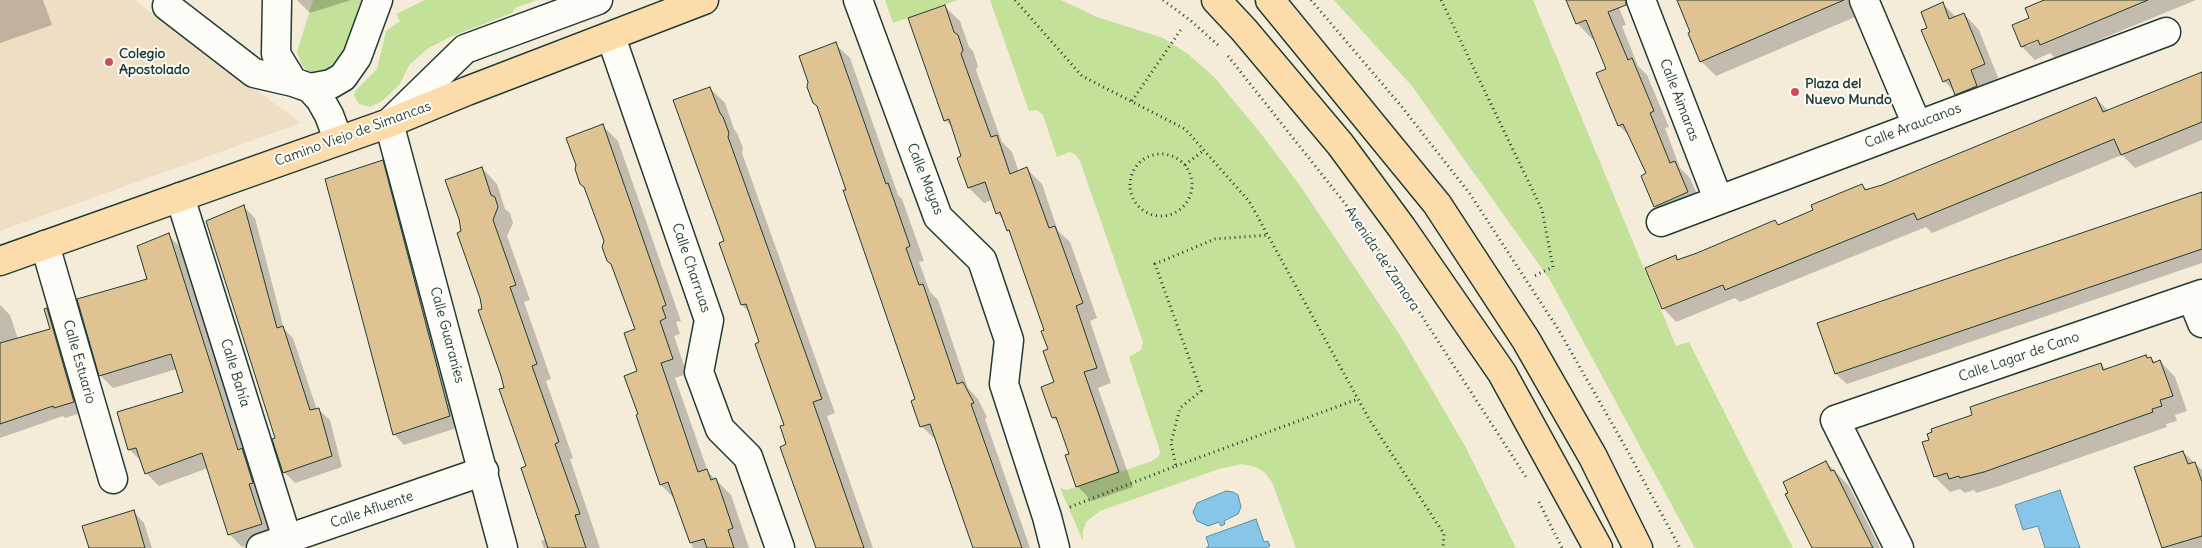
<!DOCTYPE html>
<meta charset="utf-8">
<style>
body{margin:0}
canvas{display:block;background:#f4ebd9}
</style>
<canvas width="2202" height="548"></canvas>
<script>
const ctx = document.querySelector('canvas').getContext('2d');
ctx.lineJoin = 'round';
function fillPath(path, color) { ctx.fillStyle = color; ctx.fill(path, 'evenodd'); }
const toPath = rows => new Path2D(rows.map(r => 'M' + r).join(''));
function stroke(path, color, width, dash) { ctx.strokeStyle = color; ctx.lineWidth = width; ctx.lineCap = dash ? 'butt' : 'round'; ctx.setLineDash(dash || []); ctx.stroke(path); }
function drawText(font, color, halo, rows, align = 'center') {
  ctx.font = font + ' Delius,sans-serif'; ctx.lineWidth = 4; ctx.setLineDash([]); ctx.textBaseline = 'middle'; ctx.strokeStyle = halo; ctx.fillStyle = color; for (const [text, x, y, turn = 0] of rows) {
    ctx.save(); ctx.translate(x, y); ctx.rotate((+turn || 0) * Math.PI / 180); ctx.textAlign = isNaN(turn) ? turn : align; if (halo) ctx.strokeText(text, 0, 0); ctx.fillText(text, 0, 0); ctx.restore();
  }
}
fillPath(toPath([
 [0,0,134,0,301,123,0,231]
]), '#eedfc4');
fillPath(toPath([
 [313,0,368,0,344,61,325,72,315,73,308,71,302,66,297,52],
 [425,0,537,0,515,8,512,13,450,37,427,49,409,65,400,84,382,101,370,107,359,104,354,96,355,91,377,69,386,31,400,21,396,14],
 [885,0,958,0,893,23],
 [990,0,1061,0,1097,17,1163,38,1188,54,1214,77,1262,135,1301,187,1400,335,1465,446,1516,548,1296,548,1272,482,1264,472,1256,467,1241,464,1219,469,1100,511,1086,522,1083,531,1083,541,1060,488,1067,490,1152,461,1159,456,1160,451,1129,357,1141,350,1143,342,1080,161,1076,155,1070,152,1057,157,1043,115,1037,110,1029,111],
 [1334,0,1533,0,1676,346,1689,342,1793,548,1695,548,1550,280,1412,86]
]), '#c3e199');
const water = toPath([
 [2060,490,2080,548,2045,548,2038,526,2023,530,2015,505,2060,490],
 [1226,491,1233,492,1238,495,1241,507,1238,514,1224,521,1225,524,1221,526,1219,522,1208,526,1197,521,1193,512,1197,503,1226,491],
 [1256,519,1264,542,1268,541,1270,546,1266,548,1206,548,1209,546,1206,537,1256,519]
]);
fillPath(water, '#87c6e8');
stroke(water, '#5d8fa0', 1);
fillPath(toPath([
 [0,0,43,0,52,25,0,43],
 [297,0,351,0,310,13],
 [1567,0,1616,0,1626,25,1622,26,1638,66,1647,75,1669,127,1665,128,1680,168,1690,178,1703,208,1671,222,1655,206,1648,174,1631,137,1619,126,1598,74,1608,69,1595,38,1592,39,1577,23],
 [1678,0,1848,0,1855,17,1716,76,1701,61,1692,33],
 [2048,0,2196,0,2055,58,2050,53,2035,60,2022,47,2031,18],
 [2044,36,2044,38,2027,46,2027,43],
 [1943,4,1956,17,1964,14,1979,30,1999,80,1985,86,1971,109,1944,81],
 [944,6,960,21,969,47,973,51,978,66,976,70,1002,142,1012,152,1019,172,1027,169,1042,184,1058,231,1070,242,1097,318,1090,321,1111,383,1098,388,1133,487,1092,501,1077,486,1071,454,1061,425,1053,418,1056,383,1046,331,1011,233,1005,221,997,213,992,200,984,203,969,188,963,157,953,128,945,120],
 [835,44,850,58,898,195,902,199,924,261,919,262,930,292,938,300,968,388,978,399,987,417,985,419,1030,548,975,548,937,441,921,426,917,400,848,190],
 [2202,73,2202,140,2135,168,2122,155,1932,233,1926,227,1740,302,1735,298,1676,322,1663,308,1675,256,1679,260,1775,222,1779,226,1814,211,1862,185,1868,191,1883,186,2095,98,2109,111],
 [710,88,725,103,734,129,737,133,743,148,742,153,835,413,827,416,873,548,817,548,761,343,750,313,742,305,726,242],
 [603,126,618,141,681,321,676,322,680,334,674,336,687,374,675,378,708,472,731,495,749,548,693,548,676,500,661,485,625,376,638,372,636,330,605,241],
 [382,161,393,172,460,427,404,445,394,434],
 [482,168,497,184,505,209,510,213,513,223,507,236,530,300,524,302,551,379,546,381,573,458,570,459,600,548,544,548,541,541,546,539,463,232],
 [2202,193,2202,263,1847,384,1836,374],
 [244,207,255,218,284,329,293,338,317,410,319,410,330,420,342,467,295,483,284,472,277,439],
 [168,235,181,248,274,537,242,547,229,534,208,468,159,486,146,473,142,462,129,449,184,393,177,369,113,388,100,375,149,280],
 [0,305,10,315,18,339,52,330,47,310,57,320,84,412,65,418,63,416,0,438],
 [2151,358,2156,363,2160,361,2175,377,2187,411,2175,415,2177,421,2166,424,2167,427,1999,486,1976,493,1974,490,1965,493,1960,489,1950,492,1935,477,1924,443,1974,415,2101,364,2106,370],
 [2183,452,2202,470,2202,548,2163,548,2136,468],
 [1826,462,1849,486,1880,548,1814,548],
 [134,512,144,523,152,548,90,548]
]), '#0003');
const building = toPath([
 [1566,0,1626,0,1626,5,1608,12,1628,60,1632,58,1654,111,1650,113,1670,163,1675,161,1688,192,1654,207,1641,176,1646,173,1623,124,1618,126,1596,73,1606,69,1586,20,1576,24,1566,0],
 [1677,0,1844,0,1700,62,1688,33,1690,32,1677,0],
 [2044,0,2148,0,2040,45,2038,40,2021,47,2012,25,2029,18,2025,8,2044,0],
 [1943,2,1949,19,1964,13,1985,64,1971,70,1977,86,1955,95,1949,79,1943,82,1921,30,1927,28,1921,12,1943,2],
 [945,5,954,32,958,35,963,50,961,54,991,137,997,135,1010,174,1027,167,1049,228,1055,226,1083,303,1076,306,1097,368,1084,372,1119,472,1076,487,1065,455,1069,454,1056,417,1052,418,1041,387,1054,382,1043,351,1048,349,1041,331,1044,330,1009,230,1007,231,1000,212,996,214,985,182,968,188,957,158,961,156,949,119,944,121,908,18,945,5],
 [836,42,886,184,888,183,910,246,906,248,919,285,923,284,957,384,963,382,974,403,971,404,1022,548,973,548,930,424,920,427,911,401,915,399,843,190,846,190,817,106,813,103,807,87,808,82,799,56,836,42],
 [2202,72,2202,122,2121,155,2114,139,1917,220,1914,213,1725,290,1723,285,1662,309,1645,268,1676,255,1677,260,1697,253,1775,220,1778,225,1813,210,1811,205,1862,184,1865,190,1882,185,2096,97,2103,112,2202,72],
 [710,87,720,113,723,117,729,133,728,137,822,399,813,402,864,548,816,548,780,447,786,444,780,426,784,425,755,344,759,342,746,304,741,305,719,243,724,241,673,100,710,87],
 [603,124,666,305,662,307,666,318,660,321,673,359,661,363,698,472,707,469,711,480,716,478,733,528,728,530,734,548,707,548,704,539,690,543,668,482,660,485,636,415,638,414,624,376,637,371,624,333,635,329,611,264,607,261,602,247,604,241,584,187,580,184,575,169,576,165,566,138,603,124],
 [383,160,450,416,393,435,325,179,383,160],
 [482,167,491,195,495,197,498,207,493,220,516,285,510,287,537,364,532,366,559,442,555,444,580,514,575,515,586,548,548,548,521,468,526,466,499,389,504,388,501,376,478,310,482,309,480,298,457,233,461,231,459,219,445,180,482,167],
 [2202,192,2202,249,1835,374,1817,323,2202,192],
 [244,205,277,328,283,326,310,410,319,408,332,456,283,473,272,439,275,438,206,221,244,205],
 [169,233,238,450,242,448,253,483,249,484,262,524,228,535,202,453,145,474,136,448,128,450,117,412,183,392,171,354,99,376,77,299,147,279,137,246,169,233],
 [47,308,74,402,54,408,53,406,0,424,0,343,50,329,44,309,47,308],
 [2146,355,2147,358,2151,357,2153,363,2160,360,2173,396,2160,400,2162,406,2152,409,2153,412,1984,472,1960,478,1959,476,1949,479,1947,473,1934,477,1922,442,1929,440,1927,434,1932,432,1931,429,1972,415,1970,407,2002,396,2101,363,2103,370,2146,355],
 [2183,451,2188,464,2195,462,2202,482,2202,536,2162,548,2134,467,2183,451],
 [1826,461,1831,471,1834,470,1873,548,1812,548,1785,494,1788,493,1783,482,1826,461],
 [134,510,145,548,89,548,82,526,134,510]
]);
fillPath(building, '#dfc393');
stroke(building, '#1f3d34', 1);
const minor = toPath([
 [277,0,276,54,293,82],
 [858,0,938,217,982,260,1009,340,1004,384,1047,517,1055,548],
 [1641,0,1718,199],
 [1864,0,1917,125],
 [167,6,254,73,293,82,310,88,320,99,329,115,338,139],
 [611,37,709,320,699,372,720,429,748,457,780,548],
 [310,88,331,84,343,77,357,57,378,0],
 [180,197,290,548],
 [1661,222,2166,32],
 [45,245,113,479],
 [2192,298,2202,323],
 [261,548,484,471],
 [503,548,389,123,465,49,598,0],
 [1899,548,1835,420,2202,294]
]);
const major = toPath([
 [0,261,389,123,467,91,704,0]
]);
const highway = toPath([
 [1216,0,1244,30,1340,144,1402,228,1502,373,1598,548],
 [1270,0,1437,204,1526,340,1593,457,1638,548]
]);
stroke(minor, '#1f3d34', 31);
stroke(major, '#1f3d34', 31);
stroke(highway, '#1f3d34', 31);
stroke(toPath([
 [1015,0,1082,76,1185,129,1249,201,1369,419,1444,534,1443,548],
 [1163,0,1190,20,1219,46],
 [1311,0,1402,107,1470,194,1558,329,1626,448,1680,548],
 [1441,0,1542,210,1553,267,1534,276],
 [1228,56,1366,230,1526,477],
 [1132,101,1182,28],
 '1130 185a31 31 0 1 1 62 0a31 31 0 1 1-62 0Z',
 [1185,165,1204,150],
 [1176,466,1358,399],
 [1539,502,1562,548],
 [1070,507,1176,466,1171,443,1180,408,1201,391,1155,264,1215,239,1268,235]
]), '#1f3d34', 3, [1, 4]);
stroke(minor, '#fdfcf7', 28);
stroke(major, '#fddcac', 28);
stroke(highway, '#fddcac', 28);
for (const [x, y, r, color] of [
 [109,62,5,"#d1495b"],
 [1795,92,5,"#d1495b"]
]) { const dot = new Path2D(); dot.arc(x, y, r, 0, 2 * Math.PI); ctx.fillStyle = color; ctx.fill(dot); stroke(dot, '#fdfcf7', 2); }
drawText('bold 14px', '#1f3d34', '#fdfcf7', [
 ["Colegio",119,54],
 ["Apostolado",119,70],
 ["Plaza del",1805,84],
 ["Nuevo Mundo",1805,100]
], 'left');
drawText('14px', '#1f3d34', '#fdfcf7', [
 ["Calle Aimaras",1679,100,69],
 ["Calle Araucanos",1913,126,-21],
 ["Camino Viejo de Simancas",353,134,-20],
 ["Calle Mayas",925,179,68],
 ["Avenida de Zamora",1382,259,56],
 ["Calle Charruas",691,268,71],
 ["Calle Guaraníes",447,335,75],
 ["Calle Lagar de Cano",2019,357,-19],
 ["Calle Estuario",79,362,74],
 ["Calle Bahía",235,373,73],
 ["Calle Afluente",372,510,-19]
]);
</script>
